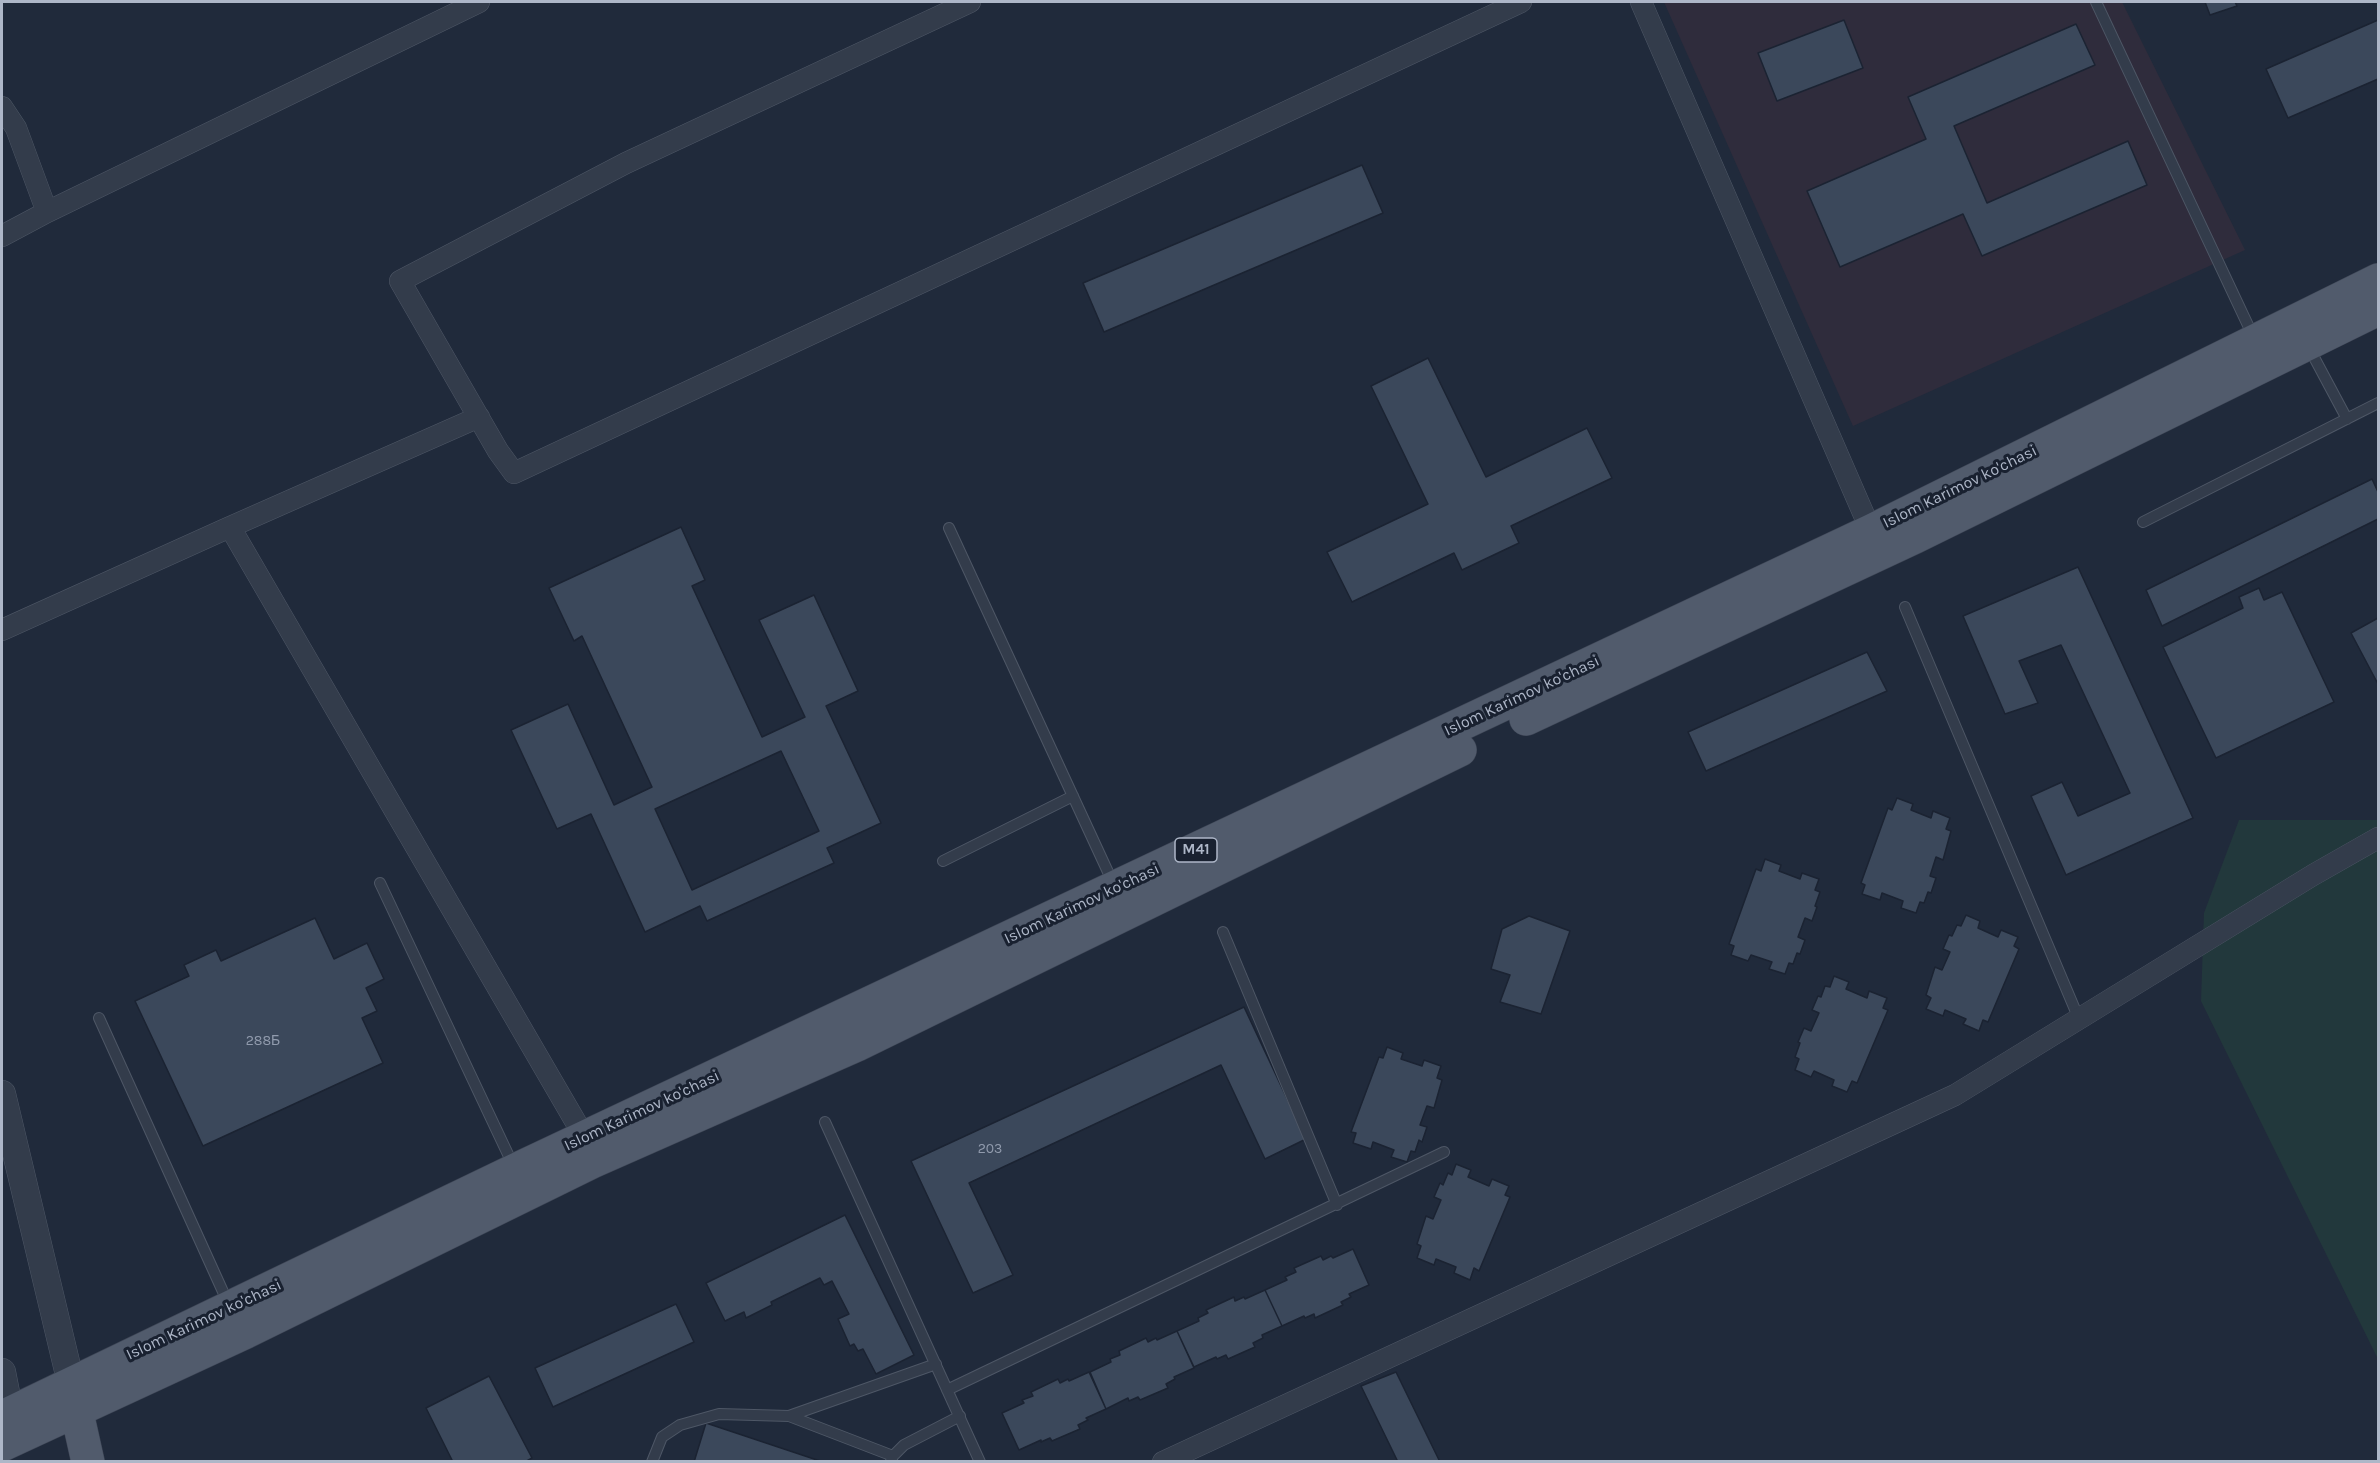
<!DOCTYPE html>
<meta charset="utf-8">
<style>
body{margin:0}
#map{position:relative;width:2380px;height:1463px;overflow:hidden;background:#202a3b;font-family:Karla,sans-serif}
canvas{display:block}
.frame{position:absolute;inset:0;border:3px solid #aeb7c8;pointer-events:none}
</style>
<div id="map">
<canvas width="2380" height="1463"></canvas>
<div class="frame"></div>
</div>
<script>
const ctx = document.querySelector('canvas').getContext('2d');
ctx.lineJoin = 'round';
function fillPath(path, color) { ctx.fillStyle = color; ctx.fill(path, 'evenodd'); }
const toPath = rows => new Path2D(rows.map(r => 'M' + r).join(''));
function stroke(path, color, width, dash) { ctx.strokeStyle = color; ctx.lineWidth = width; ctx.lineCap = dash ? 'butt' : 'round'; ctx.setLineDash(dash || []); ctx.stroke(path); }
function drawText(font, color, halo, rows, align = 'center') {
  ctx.font = font + ' Karla,sans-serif'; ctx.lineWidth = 6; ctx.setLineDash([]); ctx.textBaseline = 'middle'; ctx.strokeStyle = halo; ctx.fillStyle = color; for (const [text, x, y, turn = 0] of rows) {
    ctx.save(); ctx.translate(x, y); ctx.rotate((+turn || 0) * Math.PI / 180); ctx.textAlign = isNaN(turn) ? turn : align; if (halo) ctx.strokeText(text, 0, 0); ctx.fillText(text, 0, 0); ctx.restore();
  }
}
fillPath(toPath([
 [1664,2,2122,2,2245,250,1853,426]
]), '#2f2c3c');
fillPath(toPath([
 [2239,820,2378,820,2378,1359,2201,1001,2204,913]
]), '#22383c');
const building = toPath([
 [2205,2,2235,2,2237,6,2210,15,2205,2],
 [1844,20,1863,68,1777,101,1758,53,1844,20],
 [2378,20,2378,79,2288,118,2266,69,2378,20],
 [2076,24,2095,65,1954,126,1987,203,2128,141,2147,185,1982,256,1963,214,1840,267,1807,191,1926,139,1908,97,2076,24],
 [1362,165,1383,213,1104,332,1083,283,1362,165],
 [1428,358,1486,477,1587,428,1612,478,1511,526,1519,543,1462,570,1454,553,1352,602,1327,552,1428,504,1371,386,1428,358],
 [2372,479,2378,492,2378,519,2162,626,2146,590,2372,479],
 [681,527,705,580,692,586,762,737,805,717,759,620,814,595,858,691,826,706,881,823,827,848,834,863,707,921,700,906,645,932,591,814,557,829,511,730,568,704,614,805,652,787,582,636,574,641,549,588,681,527],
 [781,751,819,831,692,890,655,809,781,751],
 [2078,567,2193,818,2066,875,2031,796,2062,782,2078,816,2130,793,2061,645,2019,661,2038,703,2005,714,1963,616,2078,567],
 [2259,588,2264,600,2282,592,2334,702,2216,758,2163,647,2243,608,2239,597,2259,588],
 [2378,618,2378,684,2351,633,2378,618],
 [1867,652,1887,691,1706,771,1688,732,1867,652],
 [1897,798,1913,804,1911,810,1931,818,1933,811,1950,818,1946,829,1951,831,1943,860,1936,857,1930,876,1936,878,1931,893,1928,892,1924,903,1920,902,1916,913,1901,908,1903,901,1882,893,1880,900,1862,894,1865,885,1861,883,1888,808,1892,810,1897,798],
 [1765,859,1781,865,1779,871,1800,879,1802,873,1819,879,1815,890,1820,892,1815,906,1817,907,1812,921,1805,918,1798,937,1805,940,1800,954,1797,953,1793,964,1789,963,1785,974,1769,969,1772,962,1751,955,1748,961,1731,955,1734,946,1729,944,1756,869,1761,871,1765,859],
 [1966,915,1980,921,1978,928,1998,937,2001,930,2018,937,2014,946,2019,949,1988,1022,1983,1020,1979,1031,1963,1024,1966,1019,1945,1010,1943,1016,1926,1009,1931,998,1926,995,1935,967,1942,970,1950,952,1943,949,1949,935,1952,936,1957,925,1961,926,1966,915],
 [1529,916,1570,931,1541,1014,1500,1002,1510,975,1491,969,1502,929,1529,916],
 [315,918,334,959,367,943,384,979,366,988,377,1011,362,1018,383,1063,203,1146,135,1001,189,976,184,965,216,950,221,961,315,918],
 [1834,976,1849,982,1846,989,1867,998,1869,991,1887,998,1883,1008,1888,1010,1857,1083,1852,1081,1847,1092,1832,1086,1834,1080,1814,1071,1811,1077,1795,1070,1799,1059,1795,1057,1800,1043,1798,1042,1804,1028,1811,1031,1819,1013,1812,1010,1818,996,1821,997,1825,986,1830,987,1834,976],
 [1244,1007,1306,1139,1265,1159,1221,1065,969,1183,1013,1275,973,1293,911,1161,1244,1007],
 [1387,1047,1403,1053,1401,1059,1422,1066,1424,1060,1441,1066,1437,1078,1442,1080,1434,1108,1427,1106,1420,1125,1427,1127,1422,1142,1419,1140,1415,1152,1411,1151,1407,1162,1391,1157,1394,1150,1373,1142,1371,1149,1353,1143,1356,1133,1351,1132,1379,1057,1383,1058,1387,1047],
 [1456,1164,1471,1170,1468,1177,1489,1186,1492,1179,1509,1186,1505,1195,1510,1197,1479,1271,1474,1268,1470,1280,1454,1273,1456,1267,1436,1259,1434,1265,1417,1258,1421,1246,1417,1244,1426,1216,1433,1219,1441,1200,1434,1197,1440,1183,1443,1185,1448,1173,1452,1175,1456,1164],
 [845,1215,914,1355,876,1374,863,1349,858,1351,854,1344,850,1346,838,1319,849,1314,832,1281,824,1285,820,1278,771,1302,772,1305,746,1318,744,1312,725,1321,706,1283,845,1215],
 [1353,1249,1369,1285,1349,1294,1351,1297,1341,1302,1343,1305,1315,1318,1314,1314,1305,1318,1304,1316,1282,1326,1265,1290,1287,1280,1285,1277,1296,1272,1294,1268,1321,1256,1323,1260,1331,1256,1333,1258,1353,1249],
 [1265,1290,1282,1326,1262,1335,1263,1338,1253,1343,1255,1347,1228,1359,1226,1355,1217,1359,1216,1357,1194,1367,1177,1331,1199,1321,1198,1318,1208,1313,1206,1310,1234,1297,1235,1301,1244,1297,1245,1299,1265,1290],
 [676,1304,694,1342,553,1407,535,1368,676,1304],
 [1177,1331,1194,1368,1174,1377,1175,1379,1166,1384,1168,1388,1140,1400,1138,1397,1129,1401,1128,1398,1106,1409,1090,1372,1111,1362,1110,1359,1120,1355,1119,1351,1146,1338,1148,1342,1156,1338,1157,1340,1177,1331],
 [1089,1372,1106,1409,1086,1418,1088,1420,1078,1425,1080,1429,1052,1441,1050,1438,1041,1442,1041,1440,1019,1450,1002,1413,1024,1403,1022,1400,1033,1396,1031,1392,1058,1379,1060,1383,1068,1379,1069,1381,1089,1372],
 [1396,1372,1440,1462,1398,1462,1361,1386,1396,1372],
 [489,1376,532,1458,525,1462,453,1462,426,1408,489,1376],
 [706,1423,823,1462,694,1462,706,1423]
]);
fillPath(building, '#3b485b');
stroke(building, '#1b2332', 1.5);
const service = toPath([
 [2096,2,2254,338],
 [2308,346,2347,419],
 [2143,522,2378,403],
 [949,528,1114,885],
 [1905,607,2079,1019],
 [943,861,1073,796],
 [380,883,514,1167],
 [1223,932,1337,1205],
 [99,1018,229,1305],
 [825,1122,980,1462],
 [947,1390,1444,1152],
 [789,1416,893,1456],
 [891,1461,893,1456,904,1445,960,1416],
 [652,1462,662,1437,680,1425,719,1414,789,1416,936,1364]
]);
const minor = toPath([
 [970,2,626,163,400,281,498,451,514,473,1521,2],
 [1641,2,1871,531],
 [2,107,16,128,47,212,2,236],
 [47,212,479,2],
 [479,417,230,527,585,1138],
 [2,630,230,527],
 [1163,1462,1955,1095,2313,875,2378,838]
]);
const tertiary = toPath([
 [2,1094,71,1383],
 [2,1372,10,1413]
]);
const primary = toPath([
 [1526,719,1915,537,2378,309],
 [72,1390,88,1462],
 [2,1417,515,1170,1871,531,2378,280],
 [2,1445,246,1332,592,1162,857,1045,1460,750]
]);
stroke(service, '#4e5766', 12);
stroke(minor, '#4e5766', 22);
stroke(tertiary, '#4e5766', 28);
stroke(primary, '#3d4555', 34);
stroke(service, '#333c4b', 10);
stroke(minor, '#333c4b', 21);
stroke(tertiary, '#333c4b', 27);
stroke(primary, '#515b6c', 33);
drawText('14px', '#919bad', null, [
 ["288Б",263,1041],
 ["203",990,1149]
]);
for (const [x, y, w] of [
 [1196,850,42]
]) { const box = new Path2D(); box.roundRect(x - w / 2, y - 12, w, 24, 4.5); ctx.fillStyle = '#192130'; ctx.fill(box); stroke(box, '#aeb7c8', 1.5); }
drawText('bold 15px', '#aeb7c8', null, [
 ["M41",1196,850]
]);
drawText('16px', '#aeb7c8', '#192130', [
 ["Islom Karimov ko'chasi",1960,487,-26],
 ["Islom Karimov ko'chasi",1522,696,-25],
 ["Islom Karimov ko'chasi",1082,904,-25],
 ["Islom Karimov ko'chasi",642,1111,-25],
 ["Islom Karimov ko'chasi",204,1320,-25]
]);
</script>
